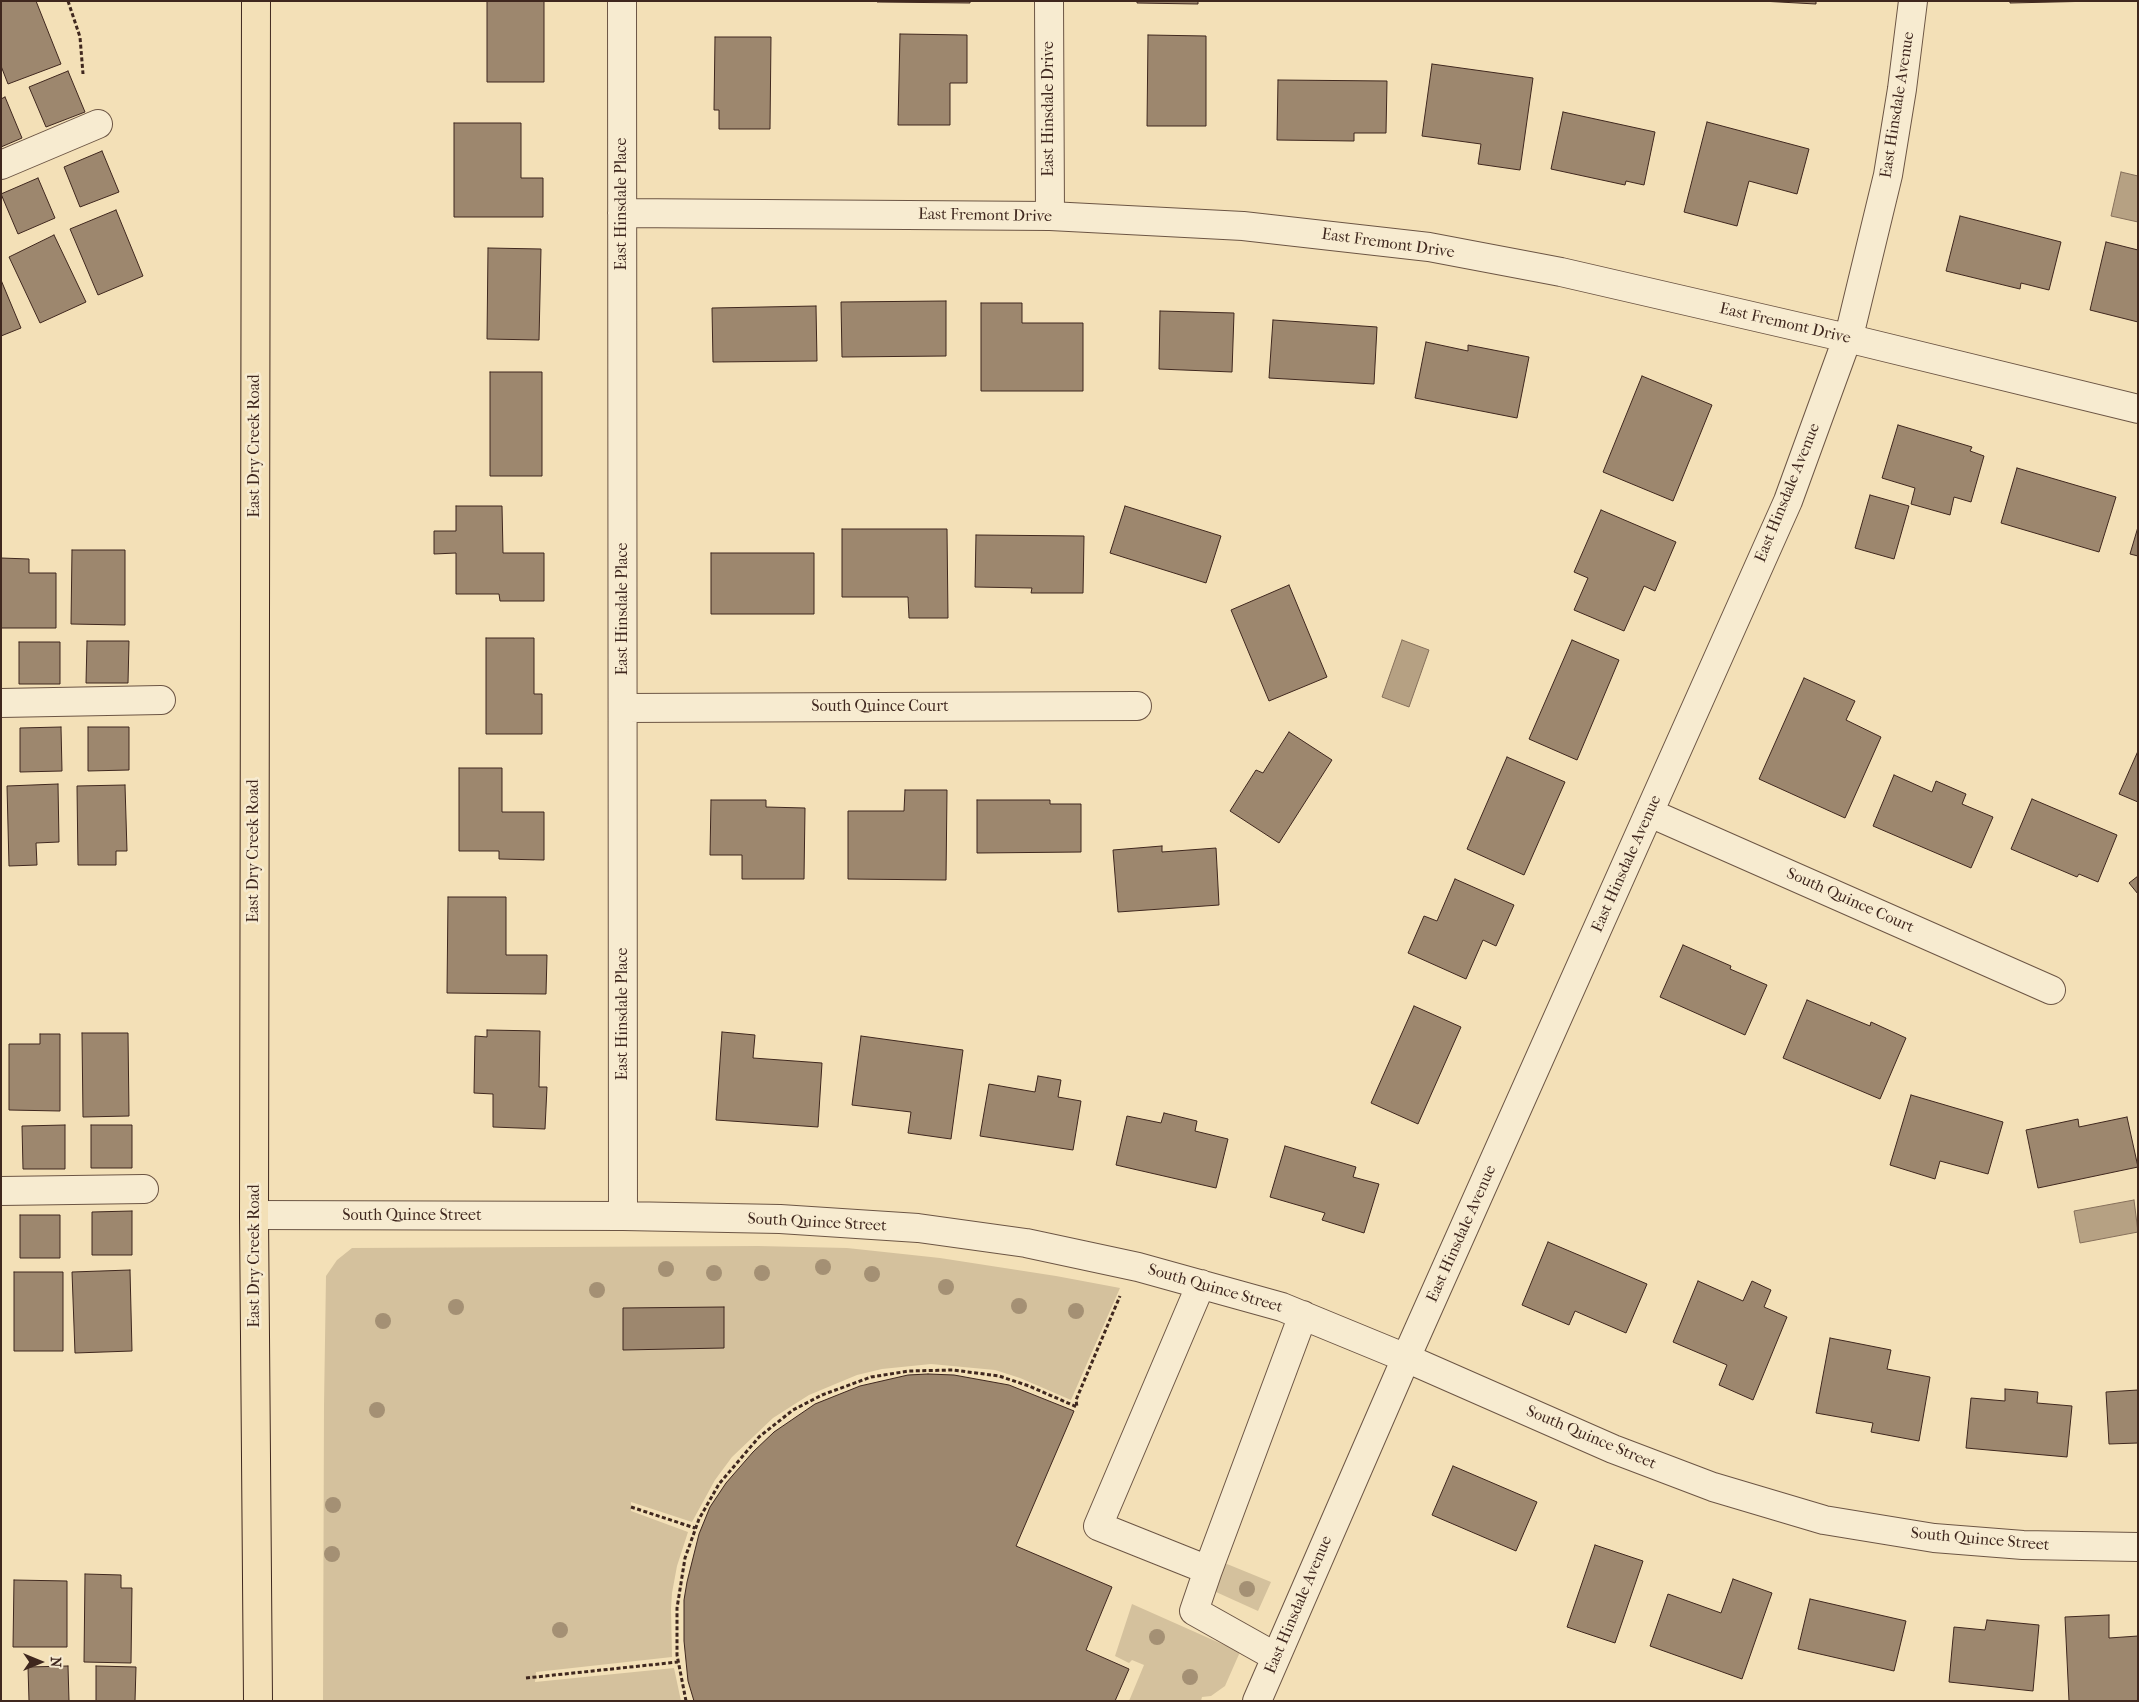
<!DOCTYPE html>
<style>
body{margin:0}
#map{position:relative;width:2139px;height:1702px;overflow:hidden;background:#f3e0b7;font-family:"IM FELL French Canon",serif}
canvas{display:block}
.frame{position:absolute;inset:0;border:2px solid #3f271e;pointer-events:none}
.north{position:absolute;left:15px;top:1637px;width:50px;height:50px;-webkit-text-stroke:4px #f7ebd0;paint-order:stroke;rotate:90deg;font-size:14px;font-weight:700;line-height:20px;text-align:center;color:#3f271e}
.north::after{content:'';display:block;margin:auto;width:18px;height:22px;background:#3f271e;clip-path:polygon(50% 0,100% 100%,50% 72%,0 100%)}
</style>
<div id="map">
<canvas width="2139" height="1702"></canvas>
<div class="frame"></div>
<div class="north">N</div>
</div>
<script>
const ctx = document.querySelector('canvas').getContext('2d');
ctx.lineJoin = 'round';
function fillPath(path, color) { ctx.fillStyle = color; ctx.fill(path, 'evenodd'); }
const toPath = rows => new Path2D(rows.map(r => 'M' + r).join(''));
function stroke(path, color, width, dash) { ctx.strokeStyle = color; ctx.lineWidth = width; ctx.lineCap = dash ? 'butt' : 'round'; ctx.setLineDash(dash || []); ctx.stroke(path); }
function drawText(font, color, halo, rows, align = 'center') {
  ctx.font = font + ' "IM FELL French Canon",serif'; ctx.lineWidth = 5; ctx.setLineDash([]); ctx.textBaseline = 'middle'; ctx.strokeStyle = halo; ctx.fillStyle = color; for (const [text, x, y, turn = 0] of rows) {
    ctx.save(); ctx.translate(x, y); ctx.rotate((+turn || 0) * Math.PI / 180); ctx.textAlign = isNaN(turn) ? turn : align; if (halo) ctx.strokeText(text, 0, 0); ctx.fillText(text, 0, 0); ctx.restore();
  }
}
fillPath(toPath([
 [758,1246,847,1248,940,1258,1056,1276,1120,1288,1071,1400,1020,1378,995,1370,931,1364,882,1369,857,1375,809,1395,773,1418,732,1457,715,1480,692,1522,631,1502,631,1511,688,1532,677,1566,672,1593,671,1609,672,1657,536,1672,535,1682,674,1668,681,1701,323,1701,324,1405,326,1276,337,1260,352,1248],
 [1227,1564,1271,1582,1258,1611,1216,1592,1213,1586,1224,1565],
 [1132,1604,1240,1652,1225,1686,1211,1696,1202,1697,1201,1701,1129,1701,1144,1665,1132,1660,1129,1663,1115,1656]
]), '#d4c19d');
const water = toPath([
 [2121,172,2138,176,2138,222,2111,216,2121,172],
 [1402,640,1429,650,1409,707,1382,697,1402,640],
 [2134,1200,2138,1232,2080,1243,2074,1211,2134,1200]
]);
fillPath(water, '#b6a183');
stroke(water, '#86705b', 1);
const building = toPath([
 [1,1,36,1,61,64,8,84,1,66,1,1],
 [487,1,544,1,544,82,487,82,487,1],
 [877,1,970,1,970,3,877,2,877,1],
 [1137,1,1198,1,1198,4,1137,3,1137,1],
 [1761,1,1816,1,1816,4,1761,1],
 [2010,1,2097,1,2010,3,2010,1],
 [900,34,967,35,967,83,950,83,950,125,898,125,900,34],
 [1148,35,1206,36,1206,126,1147,126,1148,35],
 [715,37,771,37,770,129,719,129,719,110,714,110,715,37],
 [1432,64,1533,78,1520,170,1478,164,1481,144,1422,136,1432,64],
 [68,71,85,112,46,127,29,87,68,71],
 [1278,80,1387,81,1386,133,1354,133,1354,141,1277,140,1278,80],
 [5,97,22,138,1,147,1,99,5,97],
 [1563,112,1655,132,1644,185,1626,181,1625,185,1551,169,1563,112],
 [1707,122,1809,149,1797,194,1749,181,1737,226,1684,212,1707,122],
 [454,123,521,123,521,178,543,178,543,217,454,217,454,123],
 [102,151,119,192,80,207,64,167,102,151],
 [38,178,55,218,18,234,1,194,38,178],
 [116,210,143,276,98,295,70,229,116,210],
 [1960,216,2061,242,2049,290,2021,283,2020,289,1946,271,1960,216],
 [54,235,86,302,40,323,9,257,54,235],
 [2106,242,2138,250,2138,322,2090,310,2106,242],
 [488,248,541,249,539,340,487,339,488,248],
 [1,280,21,328,1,336,1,280],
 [946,301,946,356,842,357,841,302,946,301],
 [981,303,1022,303,1022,323,1083,323,1083,391,981,391,981,303],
 [816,306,817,361,713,362,712,308,816,306],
 [1160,311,1234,313,1232,372,1159,369,1160,311],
 [1273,320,1377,327,1374,384,1269,378,1273,320],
 [1426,342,1468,351,1468,345,1529,357,1517,418,1415,398,1426,342],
 [490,372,542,372,542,476,490,476,490,372],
 [1642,376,1712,405,1673,501,1603,472,1642,376],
 [1898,425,1972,447,1970,451,1984,456,1971,502,1954,497,1950,515,1911,504,1915,488,1882,478,1898,425],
 [2017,468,2116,497,2099,552,2001,523,2017,468],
 [1870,495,1909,506,1894,559,1855,548,1870,495],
 [456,506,502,506,503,553,544,553,544,601,500,601,499,594,456,594,456,553,434,554,434,531,456,531,456,506],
 [1125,506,1221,536,1206,583,1110,553,1125,506],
 [1601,510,1676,542,1655,591,1644,586,1624,631,1574,610,1588,578,1574,572,1601,510],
 [2138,527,2138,556,2130,554,2138,527],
 [842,529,947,529,948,618,909,618,908,597,842,597,842,529],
 [976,535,1084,536,1083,593,1031,593,1032,588,975,587,976,535],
 [72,550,125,550,125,625,71,624,72,550],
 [711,553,814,553,814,614,711,614,711,553],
 [1,558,29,559,29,573,56,573,56,628,1,628,1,558],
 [1289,585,1327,677,1269,701,1231,610,1289,585],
 [486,638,534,638,534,694,542,694,542,734,486,734,486,638],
 [1572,640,1619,660,1577,760,1529,739,1572,640],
 [87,641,129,641,128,683,86,683,87,641],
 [19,642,60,642,60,684,19,684,19,642],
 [1804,678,1855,701,1846,720,1881,737,1845,818,1759,779,1804,678],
 [61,727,62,771,20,772,20,728,61,727],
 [88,727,129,727,129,770,88,771,88,727],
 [1289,732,1332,760,1279,843,1230,811,1256,770,1263,773,1289,732],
 [2138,751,2138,802,2119,794,2138,751],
 [1507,757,1565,782,1524,875,1467,849,1507,757],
 [459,768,502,768,502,812,544,812,544,860,499,859,499,851,459,851,459,768],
 [1894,775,1932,792,1936,781,1966,794,1962,804,1993,817,1971,868,1873,826,1894,775],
 [58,784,59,842,36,843,37,865,9,866,7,786,58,784],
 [125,785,127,851,116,851,116,865,78,865,77,786,125,785],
 [905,790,947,790,946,880,848,879,848,811,904,811,905,790],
 [2032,799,2117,835,2098,882,2079,874,2077,877,2011,849,2032,799],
 [711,800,766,800,766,807,805,808,804,879,742,879,742,855,710,855,711,800],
 [977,800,1050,800,1050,804,1081,804,1081,852,977,853,977,800],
 [1162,846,1162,852,1216,848,1219,905,1118,912,1113,850,1162,846],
 [2138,876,2138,894,2129,883,2138,876],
 [1455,879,1514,905,1496,946,1483,940,1466,979,1408,953,1424,916,1437,921,1455,879],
 [448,897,506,897,506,955,547,955,546,994,447,993,448,897],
 [1683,945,1731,966,1730,969,1767,985,1745,1035,1660,997,1683,945],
 [1807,1000,1870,1026,1871,1022,1906,1038,1880,1099,1783,1058,1807,1000],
 [1414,1006,1461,1027,1418,1124,1371,1103,1414,1006],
 [487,1030,540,1031,539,1087,547,1087,545,1129,493,1127,493,1094,474,1093,475,1036,487,1037,487,1030],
 [722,1032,755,1035,753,1058,822,1063,818,1127,716,1120,722,1032],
 [82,1033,128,1033,129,1116,83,1117,82,1033],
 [40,1034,60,1034,60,1111,9,1110,9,1044,40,1044,40,1034],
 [861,1036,963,1050,951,1139,908,1133,911,1112,852,1105,861,1036],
 [1038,1076,1061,1080,1058,1097,1081,1101,1073,1150,980,1136,989,1084,1035,1092,1038,1076],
 [1911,1095,2003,1122,1988,1174,1940,1161,1935,1179,1890,1165,1911,1095],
 [1164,1113,1197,1121,1195,1131,1228,1139,1216,1188,1116,1165,1127,1116,1161,1123,1164,1113],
 [2127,1117,2138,1167,2038,1188,2026,1130,2078,1119,2079,1127,2127,1117],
 [65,1125,65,1169,23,1169,22,1126,65,1125],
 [91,1125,132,1125,132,1168,91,1168,91,1125],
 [1285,1146,1356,1167,1353,1177,1379,1184,1364,1233,1322,1220,1325,1213,1270,1197,1285,1146],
 [132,1211,132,1255,92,1255,92,1212,132,1211],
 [20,1215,60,1215,60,1258,20,1258,20,1215],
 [1548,1242,1647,1284,1626,1333,1575,1311,1569,1325,1522,1305,1548,1242],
 [130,1270,132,1351,75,1353,72,1272,130,1270],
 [14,1272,63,1272,63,1351,14,1351,14,1272],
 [1698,1281,1743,1301,1752,1281,1771,1290,1764,1307,1787,1317,1753,1400,1719,1385,1727,1365,1673,1342,1698,1281],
 [724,1307,724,1348,623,1350,623,1308,724,1307],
 [1830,1338,1891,1350,1887,1369,1930,1377,1919,1441,1871,1432,1873,1423,1816,1413,1830,1338],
 [928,1374,954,1375,1009,1385,1074,1411,1016,1546,1112,1587,1086,1650,1129,1669,1115,1701,694,1701,688,1681,684,1641,684,1600,687,1582,699,1534,710,1507,726,1483,753,1452,774,1432,815,1404,860,1386,908,1375,928,1374],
 [2005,1389,2038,1392,2037,1403,2072,1406,2067,1457,1966,1448,1971,1398,2005,1401,2005,1389],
 [2138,1390,2138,1443,2109,1444,2106,1392,2138,1390],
 [1453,1466,1537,1502,1516,1551,1432,1515,1453,1466],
 [1595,1545,1643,1561,1615,1643,1567,1627,1595,1545],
 [85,1574,121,1575,121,1588,132,1588,131,1663,84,1662,85,1574],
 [1733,1579,1772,1593,1742,1679,1650,1646,1668,1594,1721,1613,1733,1579],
 [14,1580,67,1581,67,1647,13,1647,14,1580],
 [1810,1599,1906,1621,1894,1671,1798,1649,1810,1599],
 [2109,1615,2109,1638,2138,1636,2138,1701,2069,1701,2065,1617,2109,1615],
 [1987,1620,2039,1625,2033,1691,1949,1682,1954,1627,1985,1630,1987,1620],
 [68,1666,69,1701,29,1701,28,1667,68,1666],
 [96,1666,136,1667,135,1701,96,1701,96,1666]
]);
fillPath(building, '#9d876e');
stroke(building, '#3f271e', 1);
const minor = toPath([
 [622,1,623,1216],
 [1049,1,1050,216],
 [1,165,98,124],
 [622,213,1050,216,1243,226,1429,247,1561,272,1847,338,2138,409],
 [1,703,161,700],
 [623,708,1137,706],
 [1650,813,2051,990],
 [1,1191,144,1189],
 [254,1215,623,1216,780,1219,918,1228,1026,1243,1138,1267,1282,1307,1406,1358,1613,1449,1713,1487,1824,1520,1934,1538,2023,1545,2138,1547],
 [1201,1284,1098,1526,1208,1570,1303,1315],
 [1208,1570,1194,1611,1276,1657],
 [1257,1701,1406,1358,1788,501,1851,328,1888,175,1902,89,1913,1]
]);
const major = toPath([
 [256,1,254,1215,258,1701]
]);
stroke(minor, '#6c5544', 30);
stroke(major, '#3f271e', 30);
stroke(toPath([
 [68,1,80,37,83,74],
 [631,1507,695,1528],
 [526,1678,678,1662],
 [686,1701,677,1655,677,1608,685,1558,699,1519,719,1484,759,1437,793,1410,822,1395,871,1377,909,1371,953,1370,999,1376,1029,1386,1077,1407,1076,1400,1120,1296]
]), '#3f271e', 3, [4, 2.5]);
stroke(minor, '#f7ebd0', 28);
stroke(major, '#f3e0b7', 28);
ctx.fillStyle = '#a49074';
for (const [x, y] of [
 [823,1267],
 [666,1269],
 [714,1273],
 [762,1273],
 [872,1274],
 [946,1287],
 [597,1290],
 [1019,1306],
 [456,1307],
 [1076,1311],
 [383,1321],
 [377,1410],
 [333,1505],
 [332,1554],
 [1247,1589],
 [560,1630],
 [1157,1637],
 [1190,1677]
]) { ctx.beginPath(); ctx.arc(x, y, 8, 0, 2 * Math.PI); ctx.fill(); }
drawText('16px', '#3f271e', '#f7ebd0', [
 ["East Hinsdale Avenue",1898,105,-81],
 ["East Hinsdale Drive",1049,109,-90],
 ["East Hinsdale Place",622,204,-90],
 ["East Fremont Drive",985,216,1],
 ["East Fremont Drive",1388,244,8],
 ["East Fremont Drive",1785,324,13],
 ["East Dry Creek Road",255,446,-90],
 ["East Hinsdale Avenue",1788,493,-68],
 ["East Hinsdale Place",623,609,-90],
 ["South Quince Court",880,707],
 ["East Dry Creek Road",254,851,-90],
 ["East Hinsdale Avenue",1627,864,-66],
 ["South Quince Court",1850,901,24],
 ["East Hinsdale Place",623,1014,-90],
 ["South Quince Street",412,1216],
 ["South Quince Street",817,1223,3],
 ["East Hinsdale Avenue",1462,1234,-66],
 ["East Dry Creek Road",255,1256,-90],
 ["South Quince Street",1215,1289,16],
 ["South Quince Street",1591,1438,23],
 ["South Quince Street",1980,1540,5],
 ["East Hinsdale Avenue",1299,1605,-67]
]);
</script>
